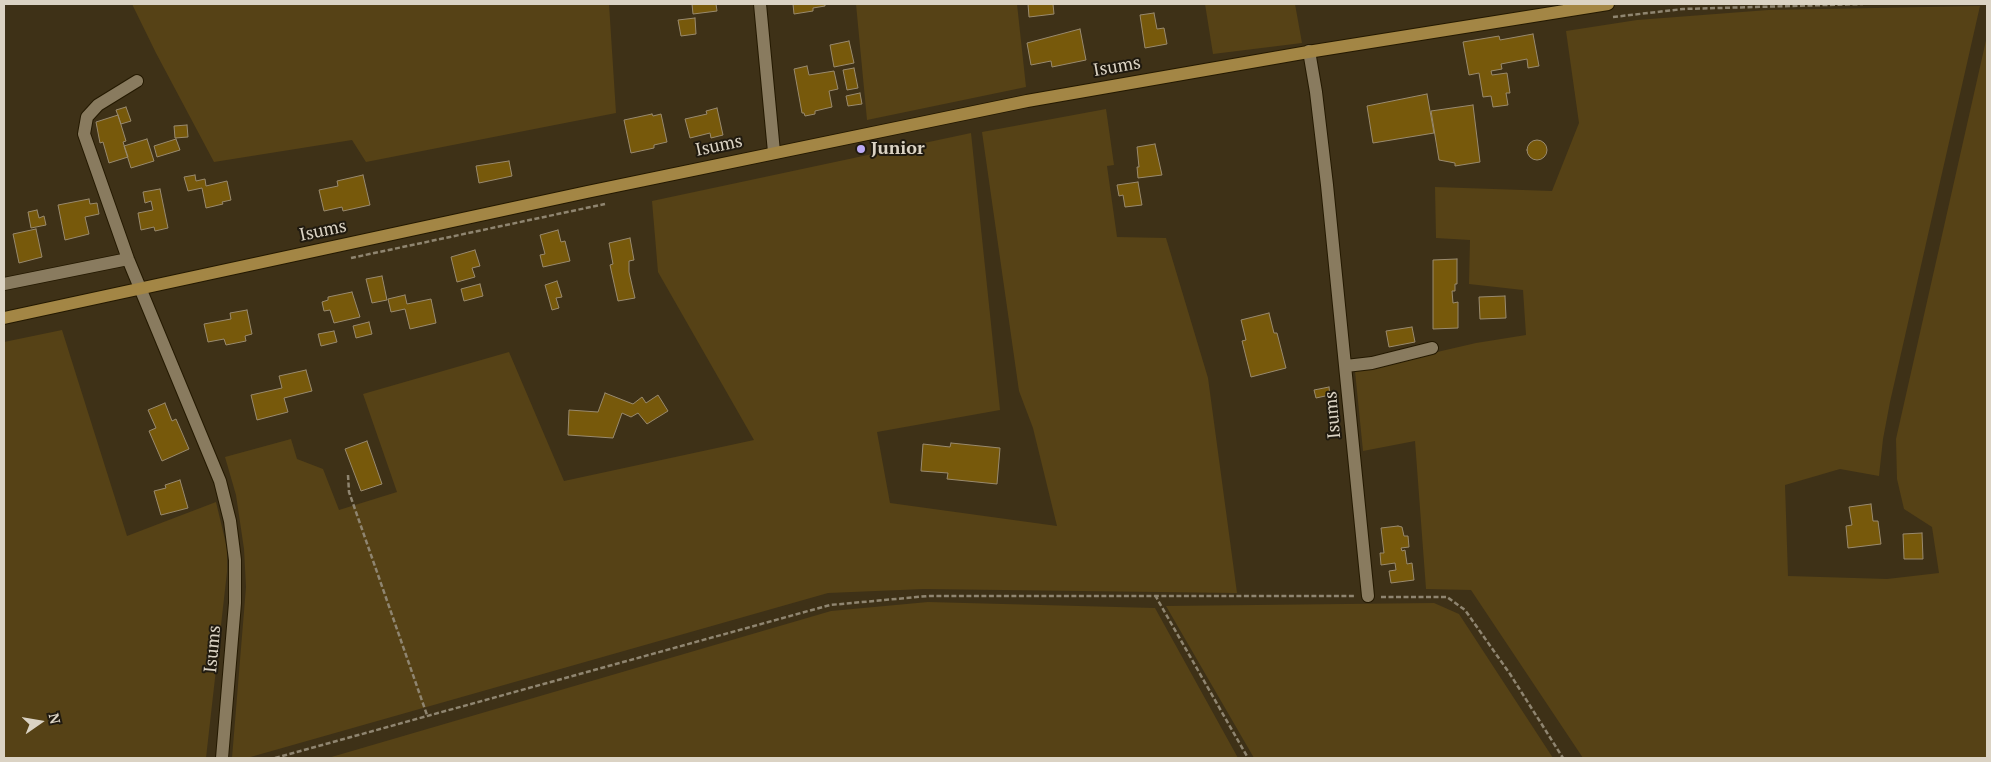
<!DOCTYPE html>
<style>
body{margin:0}
#map{position:relative;width:1991px;height:762px;overflow:hidden;background:#3e3117;font-family:"PT Serif",serif}
canvas{display:block}
.frame{position:absolute;inset:0;border:5px solid #dbd3c4;pointer-events:none}
.north{position:absolute;left:15px;top:697px;width:50px;height:50px;-webkit-text-stroke:4px #201a0f;paint-order:stroke;rotate:77deg;font-size:14px;font-weight:700;line-height:20px;text-align:center;color:#dbd3c4}
.north::after{content:'';display:block;margin:auto;width:18px;height:22px;background:#dbd3c4;clip-path:polygon(50% 0,100% 100%,50% 72%,0 100%)}
</style>
<div id="map">
<canvas width="1991" height="762"></canvas>
<div class="frame"></div>
<div class="north">N</div>
</div>
<script>
const ctx = document.querySelector('canvas').getContext('2d');
ctx.lineJoin = 'round';
function fillPath(path, color) { ctx.fillStyle = color; ctx.fill(path, 'evenodd'); }
const toPath = rows => new Path2D(rows.map(r => 'M' + r).join(''));
function stroke(path, color, width, dash) { ctx.strokeStyle = color; ctx.lineWidth = width; ctx.lineCap = dash ? 'butt' : 'round'; ctx.setLineDash(dash || []); ctx.stroke(path); }
function drawText(font, color, halo, rows, align = 'center') {
  ctx.font = font + ' "PT Serif",serif'; ctx.lineWidth = 4; ctx.setLineDash([]); ctx.textBaseline = 'middle'; ctx.strokeStyle = halo; ctx.fillStyle = color; for (const [text, x, y, turn = 0] of rows) {
    ctx.save(); ctx.translate(x, y); ctx.rotate((+turn || 0) * Math.PI / 180); ctx.textAlign = isNaN(turn) ? turn : align; if (halo) ctx.strokeText(text, 0, 0); ctx.fillText(text, 0, 0); ctx.restore();
  }
}
fillPath(toPath([
 [132,4,609,4,616,113,366,162,352,140,214,162,156,53],
 [856,4,1017,4,1026,87,867,120],
 [1205,4,1295,4,1302,43,1213,54],
 [1980,6,1890,402,1883,439,1879,476,1840,469,1785,485,1788,576,1887,579,1939,573,1932,527,1904,509,1897,479,1896,439,1987,36,1987,758,1583,758,1471,590,1426,589,1415,441,1363,451,1355,371,1476,343,1526,335,1523,290,1469,284,1470,240,1436,238,1435,187,1552,191,1579,123,1566,31,1637,20,1768,10],
 [1106,109,1114,165,1107,166,1117,237,1166,238,1208,378,1237,593,924,589,828,593,247,758,232,758,246,587,244,549,236,495,225,457,291,439,297,459,323,469,339,510,397,492,363,394,509,352,564,481,754,440,658,272,652,201,971,133,1000,410,877,432,890,503,1057,526,1033,428,1019,391,982,132],
 [62,330,127,536,216,502,227,548,227,572,206,758,4,758,4,342],
 [928,602,1155,608,1238,758,328,758,831,611],
 [1434,603,1459,614,1553,758,1254,758,1166,606]
]), '#564216');
const building = toPath([
 [692,4,716,4,717,11,693,14,692,4],
 [793,4,825,4,825,6,813,8,813,11,794,14,793,4],
 [1028,4,1053,4,1054,14,1029,17,1028,4],
 [1154,13,1157,29,1164,28,1167,44,1145,48,1140,15,1154,13],
 [695,18,696,34,681,36,678,20,695,18],
 [1080,29,1086,60,1052,67,1051,61,1031,65,1027,43,1080,29],
 [1533,34,1539,66,1528,68,1527,59,1501,64,1502,69,1491,71,1492,75,1507,73,1510,93,1506,93,1508,105,1493,107,1491,96,1483,97,1479,73,1469,75,1463,42,1499,36,1500,40,1533,34],
 [849,41,854,63,834,67,830,45,849,41],
 [807,66,809,75,834,71,838,89,829,91,832,107,815,111,815,114,805,116,804,113,802,113,794,69,807,66],
 [854,68,858,88,847,90,843,70,854,68],
 [860,93,862,104,848,106,846,96,860,93],
 [1427,94,1434,133,1373,143,1367,106,1427,94],
 [1473,105,1480,162,1455,166,1455,163,1439,160,1431,111,1473,105],
 [126,107,131,121,121,124,116,110,126,107],
 [717,108,723,135,711,138,710,133,690,138,685,119,707,114,706,111,717,108],
 [652,114,653,116,661,114,667,142,654,145,654,148,631,153,624,120,652,114],
 [118,115,126,141,123,142,128,157,109,163,103,142,100,143,96,122,118,115],
 [187,125,188,137,175,138,174,126,187,125],
 [147,139,154,161,131,168,124,146,147,139],
 [176,139,180,150,157,157,154,146,176,139],
 '1527 150a10 10 0 1 1 20 0a10 10 0 1 1-20 0Z',
 [1155,144,1162,175,1138,178,1137,167,1139,167,1137,147,1155,144],
 [509,161,512,176,479,183,476,166,509,161],
 [195,175,196,181,205,179,206,186,227,181,231,200,222,202,223,204,206,208,202,188,188,191,184,177,195,175],
 [363,175,370,205,343,211,342,207,324,211,319,190,338,186,337,181,363,175],
 [1138,182,1142,205,1125,207,1123,195,1119,196,1117,185,1138,182],
 [160,189,168,228,155,231,154,227,141,230,138,213,153,210,151,201,145,203,143,192,160,189],
 [89,199,90,204,97,203,99,214,85,217,89,234,65,240,58,205,89,199],
 [37,210,39,218,44,216,46,225,31,228,28,212,37,210],
 [36,229,42,257,19,263,13,234,36,229],
 [558,230,561,242,565,241,570,261,543,267,540,255,545,254,540,235,558,230],
 [630,238,634,260,629,261,629,272,635,298,618,301,610,265,613,264,609,243,630,238],
 [475,250,480,266,472,268,475,277,457,282,451,257,475,250],
 [1457,259,1457,284,1455,284,1455,291,1452,291,1453,303,1458,302,1458,328,1433,329,1433,260,1457,259],
 [382,276,387,300,372,303,366,279,382,276],
 [557,281,562,297,556,298,559,308,552,310,545,285,557,281],
 [480,284,483,296,464,301,461,289,480,284],
 [352,292,360,317,334,323,330,310,324,311,322,302,328,300,328,297,352,292],
 [405,295,407,304,431,299,436,323,410,329,405,309,391,312,388,299,405,295],
 [1505,296,1506,318,1480,319,1479,297,1505,296],
 [247,310,252,334,245,336,246,341,226,345,224,339,208,342,204,324,231,319,230,313,247,310],
 [1269,313,1274,333,1277,333,1286,368,1251,377,1242,341,1246,340,1241,320,1269,313],
 [369,322,372,334,356,338,353,326,369,322],
 [1412,327,1415,342,1389,347,1386,331,1412,327],
 [334,331,337,342,321,346,318,334,334,331],
 [306,370,312,391,284,398,288,412,257,420,251,395,282,388,279,376,306,370],
 [1329,387,1330,395,1316,398,1314,390,1329,387],
 [605,393,633,404,642,397,646,403,658,395,668,411,647,424,638,413,631,417,622,413,613,438,568,435,569,410,598,412,605,393],
 [165,403,172,421,176,419,189,449,162,461,149,431,156,428,148,410,165,403],
 [367,441,382,484,361,491,345,449,367,441],
 [951,443,1000,448,997,484,947,479,948,473,921,471,923,444,950,447,951,443],
 [180,480,188,508,161,515,154,491,166,488,165,485,180,480],
 [1871,504,1873,521,1878,521,1881,544,1848,548,1846,526,1852,525,1849,507,1871,504],
 [1398,526,1402,527,1404,536,1408,536,1409,547,1401,548,1402,551,1405,550,1407,564,1412,563,1414,580,1391,583,1389,571,1396,570,1395,563,1381,565,1380,553,1384,553,1381,528,1398,526],
 [1922,533,1923,559,1904,559,1903,534,1922,533]
]);
fillPath(building, '#77590b');
stroke(building, '#998a6e', 1);
const minor = toPath([
 [760,4,774,152],
 [1309,51,1316,92,1327,185,1368,596],
 [137,81,98,105,87,117,84,134,128,259,220,481,230,521,235,560,235,603,222,758],
 [4,284,128,259],
 [1346,366,1372,363,1432,348]
]);
const major = toPath([
 [4,318,587,192,1027,101,1314,51,1608,4]
]);
stroke(minor, '#241901', 14);
stroke(major, '#241901', 14);
stroke(toPath([
 [1613,17,1683,9,1863,4],
 [351,258,605,204],
 [348,475,349,492,427,715],
 [1155,595,1248,758],
 [1381,597,1447,597,1465,610,1510,674,1563,758],
 [275,758,830,605,928,596,1355,596]
]), '#8f8570', 2.5, [5, 2.5]);
stroke(minor, '#897b5f', 12);
stroke(major, '#a38645', 12);
for (const [x, y, r, color] of [
 [861,149,5,"#bbaaf6"]
]) { const dot = new Path2D(); dot.arc(x, y, r, 0, 2 * Math.PI); ctx.fillStyle = color; ctx.fill(dot); stroke(dot, '#201a0f', 2); }
drawText('18px', '#dbd3c4', '#201a0f', [
 ["Isums",1117,67,-10],
 ["Isums",719,146,-12],
 ["Isums",323,231,-12],
 ["Isums",1333,415,-95],
 ["Isums",213,649,-85]
]);
drawText('bold 18px', '#dbd3c4', '#201a0f', [
 ["Junior",871,149]
], 'left');
</script>
